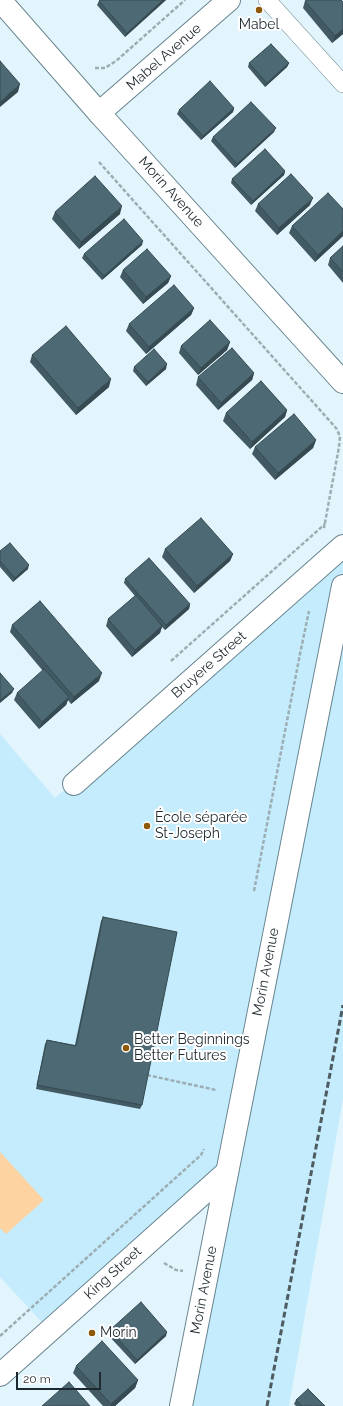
<!DOCTYPE html>
<meta charset="utf-8">
<style>
body{margin:0}
#map{position:relative;width:343px;height:1406px;overflow:hidden;background:#e2f4fc;font-family:Raleway,sans-serif}
canvas{display:block}
.scale{position:absolute;left:16px;top:1372px;width:85px;height:18px;box-sizing:border-box;border:2px solid #1d292e;border-top:0;padding-left:5px;font-size:12px;line-height:14px;white-space:nowrap;color:#1d292e;-webkit-text-stroke:3px #fff;paint-order:stroke}
</style>
<div id="map">
<canvas width="343" height="1406"></canvas>
<div class="scale">20 m</div>
</div>
<script>
const ctx = document.querySelector('canvas').getContext('2d');
ctx.lineJoin = 'round';
function fillPath(path, color) { ctx.fillStyle = color; ctx.fill(path, 'evenodd'); }
const toPath = rows => new Path2D(rows.map(r => 'M' + r).join(''));
function stroke(path, color, width, dash) { ctx.strokeStyle = color; ctx.lineWidth = width; ctx.lineCap = dash ? 'butt' : 'round'; ctx.setLineDash(dash || []); ctx.stroke(path); }
function drawText(font, color, halo, rows, align = 'center') {
  ctx.font = font + ' Raleway,sans-serif'; ctx.lineWidth = 4; ctx.setLineDash([]); ctx.textBaseline = 'middle'; ctx.strokeStyle = halo; ctx.fillStyle = color; for (const [text, x, y, turn = 0] of rows) {
    ctx.save(); ctx.translate(x, y); ctx.rotate((+turn || 0) * Math.PI / 180); ctx.textAlign = isNaN(turn) ? turn : align; if (halo) ctx.strokeText(text, 0, 0); ctx.fillText(text, 0, 0); ctx.restore();
  }
}
fillPath(toPath([
 [343,544,343,1099,289,1406,179,1406,225,1172,49,1330,0,1277,0,734,55,798]
]), '#c4ecfc');
fillPath(toPath([
 [0,1152,44,1200,6,1234,0,1228]
]), '#fed3a2');
const lane = toPath([
 [267,0,343,84]
]);
const street = toPath([
 [0,0,99,113],
 [74,784,343,546],
 [0,1375,227,1172]
]);
const secondary = toPath([
 [229,0,99,113,343,382],
 [181,1406,343,586]
]);
stroke(lane, '#66838e', 18);
stroke(street, '#66838e', 24);
stroke(secondary, '#66838e', 24);
stroke(toPath([
 [95,68,105,68,116,61,185,0],
 [99,162,336,428,340,436,339,447,324,528],
 [171,661,325,524],
 [254,891,300,654,309,611],
 [147,1075,216,1090],
 [164,1263,176,1270,183,1271],
 [0,1336,201,1155,204,1149]
]), '#9dadb4', 2.5, [4, 2]);
stroke(lane, '#fff', 17);
stroke(street, '#fff', 22);
stroke(secondary, '#fff', 22);
stroke(toPath([
 [267,1406,343,1005]
]), '#4e5c62', 3, [6, 3]);
fillPath(toPath([
 [100,0,166,0,125,37,97,5,99,1],
 [305,1,343,2,343,34,332,43,303,8],
 [249,63,289,63,287,67,265,87,248,67],
 [234,108,233,112,201,140,177,114,179,110],
 [274,132,235,168,211,141,213,137],
 [285,171,284,175,251,205,231,183,232,179],
 [258,204,310,205,277,235,255,211],
 [343,209,343,236,315,262,289,233,292,226],
 [55,212,120,214,79,249,52,219],
 [142,245,102,280,82,258,84,254],
 [343,246,343,283,328,265,330,258],
 [123,270,171,276,168,283,143,304,120,277],
 [194,308,191,315,146,354,126,331,129,324],
 [230,342,227,350,198,375,179,353,181,346],
 [32,355,109,387,76,415,30,362],
 [134,367,166,369,146,386,133,371],
 [254,373,252,380,218,410,196,385,198,377],
 [287,410,285,417,250,449,223,421,226,413],
 [316,440,313,448,275,480,252,454,255,447],
 [165,549,233,554,230,561,194,593,162,557],
 [0,551,28,569,13,582,0,567],
 [125,579,190,604,189,609,165,630,162,627,160,633,132,657,106,626,108,619,135,596,124,583],
 [12,625,99,681,71,704,68,700,66,705,39,729,14,700,17,693,43,671,10,632],
 [103,917,142,1105,140,1109,36,1089,45,1044,47,1040,75,1045,101,921],
 [110,1330,166,1336,135,1364,108,1335],
 [76,1366,138,1380,135,1388,115,1406,103,1406,73,1373],
 [296,1400,325,1406,296,1406,294,1404]
]), '#425a64');
fillPath(toPath([
 [163,0,166,0,125,37,127,33],
 [343,29,343,34,332,43,335,36],
 [289,63,287,67,265,87,267,83],
 [20,84,18,92,0,107,0,102],
 [234,108,233,112,201,140,203,136],
 [276,128,274,132,235,168,237,164],
 [285,171,284,175,251,205,253,201],
 [313,198,310,205,277,235,279,228],
 [122,206,120,214,79,249,81,242],
 [343,231,343,236,315,262,318,255],
 [143,241,142,245,102,280,104,276],
 [171,276,168,283,143,304,146,297],
 [194,308,191,315,146,354,149,347],
 [230,342,227,350,198,375,201,368],
 [167,364,166,369,146,386,148,382],
 [254,373,252,380,218,410,221,403],
 [111,379,109,387,76,415,78,408],
 [287,410,285,417,250,449,252,442],
 [316,440,313,448,275,480,278,473],
 [233,554,230,561,194,593,197,586],
 [29,565,28,569,13,582,15,578],
 [190,604,189,609,165,630,166,625],
 [162,626,160,633,132,657,135,650],
 [102,673,99,681,71,704,74,697],
 [14,689,12,693,0,703,0,700],
 [69,697,66,705,39,729,42,722],
 [167,1332,166,1336,135,1364,137,1360],
 [138,1380,135,1388,115,1406,111,1406,111,1404]
]), '#364a51');
const building = toPath([
 [100,0,163,0,127,33,99,1,100,0],
 [307,0,341,0,343,2,343,29,335,36,305,1,307,0],
 [271,44,289,63,267,83,249,63,271,44],
 [0,61,20,84,0,102,0,61],
 [210,81,234,108,203,136,179,110,210,81],
 [251,102,276,128,237,164,213,137,251,102],
 [265,149,285,171,253,201,232,179,265,149],
 [291,174,313,198,279,228,258,204,291,174],
 [95,176,122,206,81,242,55,212,95,176],
 [328,193,343,209,343,231,318,255,292,226,328,193],
 [124,219,143,241,104,276,84,254,124,219],
 [343,246,343,272,330,258,343,246],
 [147,249,171,276,146,297,123,270,147,249],
 [174,285,194,308,149,347,129,324,174,285],
 [210,320,230,342,201,368,181,346,210,320],
 [66,326,111,379,78,408,32,355,66,326],
 [232,348,254,373,221,403,198,377,232,348],
 [154,349,167,364,148,382,134,367,154,349],
 [261,381,287,410,252,442,226,413,261,381],
 [294,414,316,440,278,473,255,447,294,414],
 [201,518,233,554,197,586,165,549,201,518],
 [10,543,29,565,15,578,0,561,0,551,10,543],
 [149,558,190,604,166,625,125,579,149,558],
 [136,595,162,626,135,650,108,619,136,595],
 [40,601,102,673,74,697,12,625,40,601],
 [44,669,69,697,42,722,17,693,44,669],
 [0,673,14,689,0,700,0,673],
 [103,917,177,932,142,1105,37,1085,47,1040,76,1046,103,917],
 [141,1302,167,1332,137,1360,110,1330,141,1302],
 [102,1341,138,1380,111,1404,76,1366,102,1341],
 [69,1382,90,1406,42,1406,69,1382],
 [308,1389,325,1406,302,1406,296,1400,308,1389]
]);
fillPath(building, '#4d6974');
stroke(building, '#364a51', 1);
for (const [x, y, r, color] of [
 [259,10,4,"#8d5908"],
 [147,826,4,"#8d5908"],
 [126,1048,4,"#8d5908"],
 [92,1333,4,"#8d5908"]
]) { const dot = new Path2D(); dot.arc(x, y, r, 0, 2 * Math.PI); ctx.fillStyle = color; ctx.fill(dot); stroke(dot, '#fff', 1.5); }
drawText('14px', '#1d292e', '#fff', [
 ["Mabel",259,25,"center"],
 ["École séparée",155,818],
 ["St-Joseph",155,834],
 ["Better Beginnings",134,1040],
 ["Better Futures",134,1056],
 ["Morin",100,1333]
], 'left');
drawText('14px', '#1d292e', '#fff', [
 ["Mabel Avenue",164,57,-41],
 ["Morin Avenue",171,192,48],
 ["Bruyere Street",209,665,-41],
 ["Morin Avenue",266,972,-79],
 ["King Street",113,1273,-42],
 ["Morin Avenue",204,1290,-79]
]);
</script>
